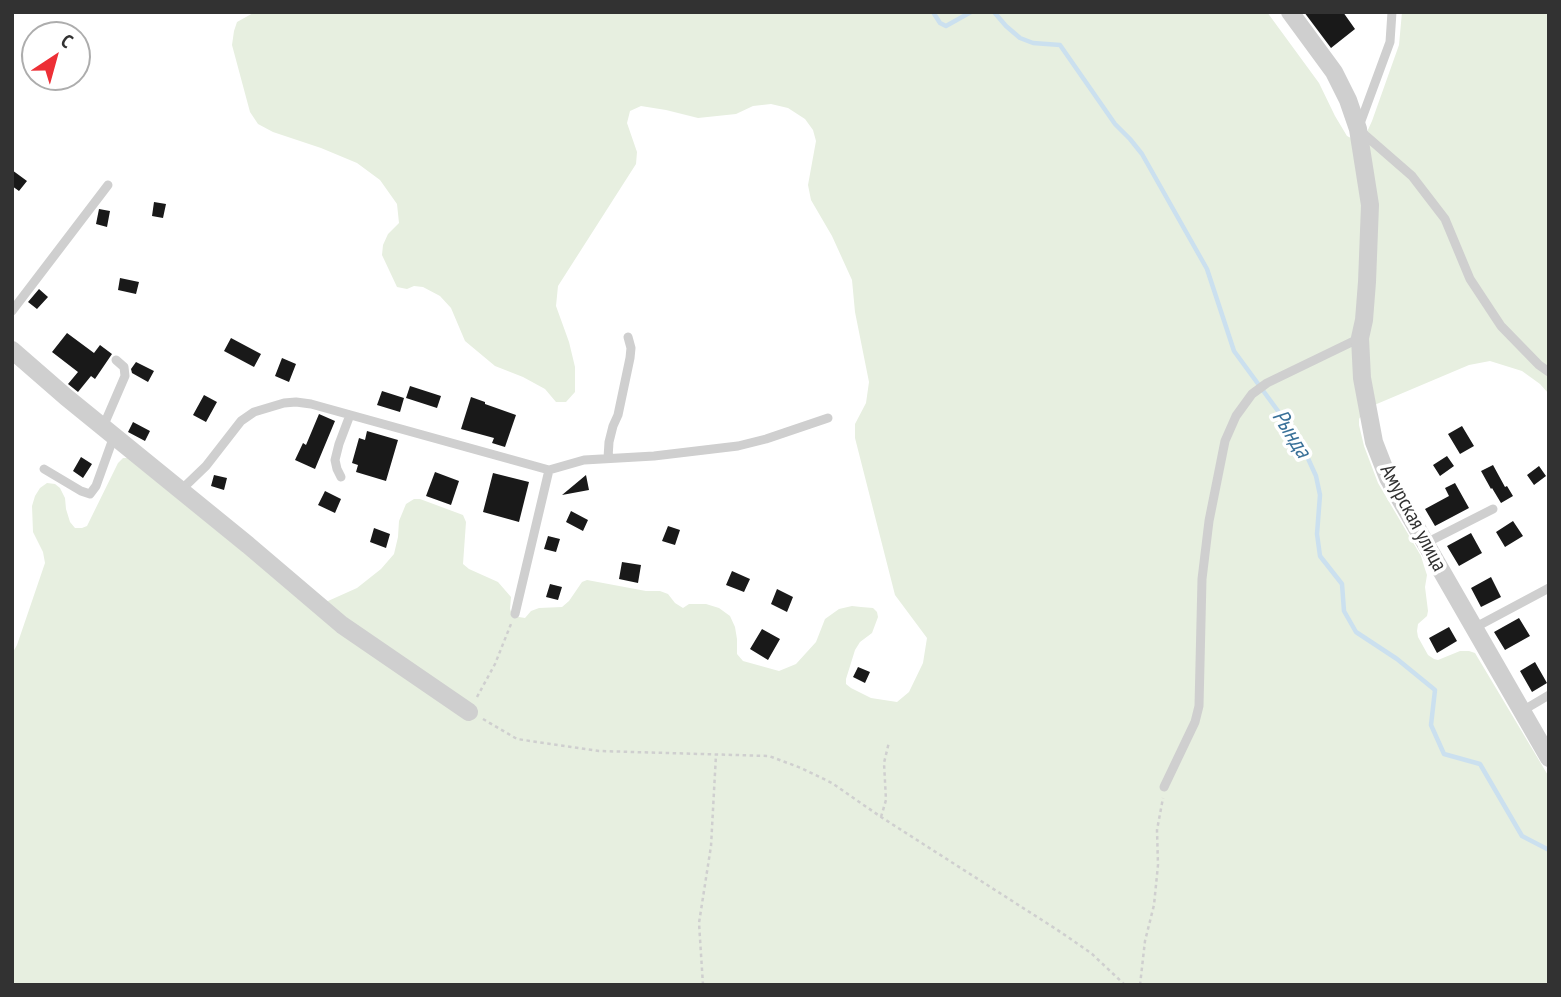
<!DOCTYPE html>
<meta charset="utf-8">
<style>
body{margin:0}
#map{position:relative;width:1561px;height:997px;overflow:hidden;background:#fff;font-family:"PT Sans Narrow",sans-serif}
canvas{display:block}
.frame{position:absolute;inset:0;border:14px solid #323232;pointer-events:none}
.north{position:absolute;left:21px;top:21px;width:70px;height:70px;box-sizing:border-box;background:#fff;border:2px solid #adadad;border-radius:50%;rotate:36deg;font-size:19px;font-weight:700;line-height:28px;text-align:center;color:#323232}
.north::after{content:'';display:block;margin:auto;width:24px;height:32px;background:#ed2f36;clip-path:polygon(50% 0,100% 100%,50% 72%,0 100%)}
</style>
<div id="map">
<canvas width="1561" height="997"></canvas>
<div class="frame"></div>
<div class="north">С</div>
</div>
<script>
const ctx = document.querySelector('canvas').getContext('2d');
ctx.lineJoin = 'round';
function fillPath(path, color) { ctx.fillStyle = color; ctx.fill(path, 'evenodd'); }
const toPath = rows => new Path2D(rows.map(r => 'M' + r).join(''));
function stroke(path, color, width, dash) { ctx.strokeStyle = color; ctx.lineWidth = width; ctx.lineCap = dash ? 'butt' : 'round'; ctx.setLineDash(dash || []); ctx.stroke(path); }
function drawText(font, color, halo, rows, align = 'center') {
  ctx.font = font + ' "PT Sans Narrow",sans-serif'; ctx.lineWidth = 7; ctx.setLineDash([]); ctx.textBaseline = 'middle'; ctx.strokeStyle = halo; ctx.fillStyle = color; for (const [text, x, y, turn = 0] of rows) {
    ctx.save(); ctx.translate(x, y); ctx.rotate((+turn || 0) * Math.PI / 180); ctx.textAlign = isNaN(turn) ? turn : align; if (halo) ctx.strokeText(text, 0, 0); ctx.fillText(text, 0, 0); ctx.restore();
  }
}
fillPath(toPath([
 [255,12,1267,12,1319,83,1335,116,1347,136,1353,139,1366,134,1372,121,1399,45,1402,12,1549,12,1549,394,1540,384,1522,371,1490,361,1469,365,1372,406,1364,411,1359,419,1359,425,1364,446,1378,483,1421,556,1424,566,1427,575,1425,587,1428,611,1427,616,1418,624,1417,631,1418,637,1428,655,1434,659,1438,660,1460,651,1469,651,1475,653,1549,777,1549,985,12,985,12,654,17,645,45,563,43,552,33,532,32,506,35,496,40,488,47,483,55,484,60,488,65,498,66,509,70,522,75,528,82,528,87,526,118,463,123,458,128,458,306,598,328,601,357,588,381,569,394,554,398,537,399,521,406,504,414,499,420,499,463,515,466,522,463,564,469,569,498,582,511,597,510,609,513,616,525,618,531,611,539,608,562,607,569,601,582,582,587,580,646,591,660,591,668,594,675,603,683,608,689,604,706,604,719,608,730,616,735,627,737,639,737,654,743,661,779,671,796,664,816,642,825,619,839,609,852,606,861,607,873,608,877,612,878,617,872,633,860,642,855,650,846,679,846,684,851,688,871,698,897,702,909,692,923,663,927,638,895,595,855,438,855,424,866,403,869,382,855,312,852,280,832,236,811,200,808,185,816,141,813,130,805,119,788,108,771,104,753,106,736,114,698,118,666,110,641,106,630,111,627,123,637,152,636,164,558,286,556,306,569,342,575,367,575,392,566,402,556,402,545,389,523,377,495,366,465,341,451,308,440,296,423,287,414,286,407,289,397,287,382,255,383,245,388,234,399,223,397,204,380,180,357,163,321,148,273,132,258,124,250,112,232,45,234,31,237,22]
]), '#e7efe0');
stroke(toPath([
 [933,12,940,23,946,26,971,12],
 [994,12,1006,26,1020,38,1033,43,1060,45,1115,124,1130,139,1142,154,1207,269,1234,351,1300,441,1316,476,1320,495,1317,534,1320,556,1342,584,1344,611,1356,632,1397,659,1435,690,1431,725,1444,754,1480,764,1522,836,1549,850]
]), '#cbe0ef', 4.5);
fillPath(toPath([
 [1304,12,1343,12,1355,29,1331,48],
 [12,170,27,181,19,191,12,186],
 [154,202,166,204,163,218,152,216],
 [99,209,110,211,107,227,96,224],
 [120,278,139,282,136,294,118,290],
 [39,289,48,297,37,309,28,302],
 [67,333,94,353,100,345,112,354,95,379,91,376,78,392,68,384,78,372,52,352],
 [231,338,261,354,254,367,224,351],
 [282,358,296,364,289,382,275,376],
 [136,362,154,371,148,382,132,373,131,369],
 [410,386,441,396,437,408,406,398],
 [382,391,404,398,400,412,377,405],
 [204,395,217,402,206,422,193,415],
 [471,397,485,402,485,404,516,415,505,447,492,443,494,438,461,429],
 [319,414,335,421,315,469,295,460,303,443,306,445],
 [133,422,150,431,145,441,128,432],
 [1462,426,1474,446,1460,454,1448,434],
 [367,431,398,440,386,481,356,472,358,465,352,463,359,438,365,440],
 [1447,456,1454,466,1440,476,1433,465],
 [81,457,92,464,83,478,73,471],
 [1493,465,1505,487,1507,486,1513,496,1501,503,1492,488,1491,489,1481,471],
 [1539,466,1546,476,1534,485,1527,475],
 [435,472,459,481,451,505,426,496],
 [493,473,529,482,519,522,483,512],
 [214,475,227,478,224,490,211,486],
 [586,475,589,490,562,495],
 [1455,483,1469,508,1435,526,1425,509,1449,496,1445,488],
 [325,491,341,499,335,513,318,505],
 [571,511,588,520,583,531,566,522],
 [1513,521,1523,536,1505,547,1496,532],
 [668,526,680,530,675,545,662,541],
 [374,528,390,534,386,548,370,542],
 [1471,533,1482,553,1459,566,1447,546],
 [548,536,560,539,556,552,544,549],
 [622,562,641,565,638,583,619,579],
 [732,571,750,579,744,592,726,585],
 [1491,577,1501,597,1481,607,1471,588],
 [550,584,562,587,558,600,546,597],
 [777,589,793,597,787,612,771,604],
 [1519,618,1530,636,1505,650,1494,632],
 [1449,627,1457,641,1437,653,1429,638],
 [762,629,780,639,768,660,750,649],
 [1535,662,1547,683,1532,692,1520,671],
 [858,667,870,672,865,683,853,677]
]), '#191919');
stroke(toPath([
 [477,697,495,664,511,624],
 [483,719,517,739,599,751,769,756,801,768,832,783,881,817,1056,929,1091,953,1125,985],
 [881,817,886,800,884,763,889,742],
 [703,985,699,923,711,846,716,755],
 [1140,985,1145,941,1154,905,1158,865,1157,830,1163,798]
]), '#cfcfcf', 2.5, [3.5, 3.5]);
stroke(toPath([
 [1392,12,1390,42,1358,129,1412,176,1445,219,1470,279,1501,326,1539,365,1549,372],
 [12,311,108,185],
 [103,427,125,376,124,367,116,360],
 [608,458,609,442,613,426,618,415,630,358,631,348,628,337],
 [44,469,81,491,90,494,96,486,114,436],
 [341,477,337,469,335,460,339,444,350,415],
 [181,490,206,466,241,421,254,412,284,403,296,402,311,404,549,470,584,460,654,456,738,446,766,439,828,418],
 [1426,543,1493,509],
 [515,614,549,470],
 [1474,628,1549,588],
 [1522,711,1549,695],
 [1164,787,1195,722,1199,706,1202,579,1209,521,1225,441,1236,416,1252,394,1267,383,1360,338]
]), '#cfcfcf', 9);
stroke(toPath([
 [1290,12,1334,72,1348,100,1358,129,1370,205,1367,282,1364,320,1360,338,1362,378,1374,442,1388,478,1549,758],
 [12,350,66,397,248,545,342,625,469,712]
]), '#cfcfcf', 18);
drawText('21px', '#323232', '#fff', [
 ["Амурская улица",1413,518,62]
]);
drawText('italic 23px', '#3a7199', '#fff', [
 ["Рында",1291,434,58]
]);
</script>
